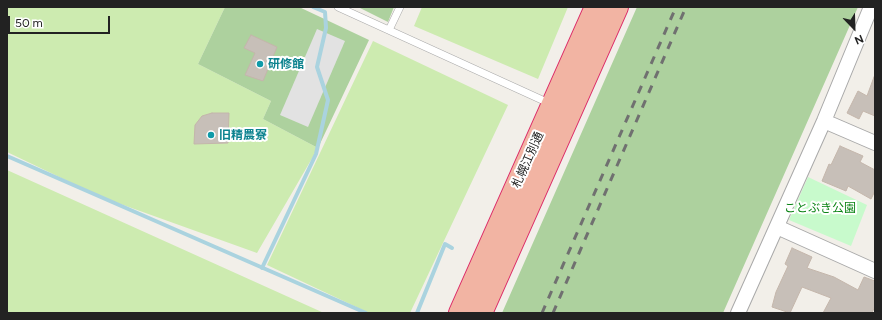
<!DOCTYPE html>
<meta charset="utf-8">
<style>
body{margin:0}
#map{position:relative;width:882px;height:320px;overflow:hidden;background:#f2efe9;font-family:Figtree,sans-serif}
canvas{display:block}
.frame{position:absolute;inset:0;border:8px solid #222;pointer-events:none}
.north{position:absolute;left:834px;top:8px;width:40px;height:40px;-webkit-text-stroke:3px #fff;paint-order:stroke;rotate:157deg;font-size:11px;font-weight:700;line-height:16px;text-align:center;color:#222}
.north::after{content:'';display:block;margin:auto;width:14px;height:18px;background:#222;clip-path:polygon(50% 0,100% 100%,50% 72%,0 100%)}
.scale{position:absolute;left:8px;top:16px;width:102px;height:18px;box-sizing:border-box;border:2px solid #222;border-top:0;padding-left:5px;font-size:12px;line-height:14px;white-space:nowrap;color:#222;-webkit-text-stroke:3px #fff;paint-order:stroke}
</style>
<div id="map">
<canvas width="882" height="320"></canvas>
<div class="frame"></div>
<div class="north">N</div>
<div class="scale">50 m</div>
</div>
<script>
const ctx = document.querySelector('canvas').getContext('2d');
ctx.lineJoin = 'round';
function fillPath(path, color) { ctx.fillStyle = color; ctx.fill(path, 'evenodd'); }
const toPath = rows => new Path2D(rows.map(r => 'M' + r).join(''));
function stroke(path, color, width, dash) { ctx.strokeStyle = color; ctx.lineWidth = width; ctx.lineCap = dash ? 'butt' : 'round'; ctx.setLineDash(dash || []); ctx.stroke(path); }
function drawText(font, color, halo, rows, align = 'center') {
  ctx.font = font + ' Figtree,"Noto Sans JP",sans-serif'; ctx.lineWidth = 4; ctx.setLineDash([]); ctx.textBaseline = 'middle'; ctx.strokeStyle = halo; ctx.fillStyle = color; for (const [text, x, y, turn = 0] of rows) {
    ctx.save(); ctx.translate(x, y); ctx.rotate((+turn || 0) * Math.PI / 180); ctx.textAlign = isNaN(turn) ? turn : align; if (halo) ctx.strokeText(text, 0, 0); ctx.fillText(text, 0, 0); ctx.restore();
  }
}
fillPath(toPath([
 [7,7,225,7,198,64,271,101,263,119,318,148,257,253,101,197,7,152],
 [422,7,568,7,538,79,414,26],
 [373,41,508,105,410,313,369,313,267,265],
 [7,170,324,313,7,313]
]), '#cdebb0');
fillPath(toPath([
 [225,7,299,7,369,40,318,148,263,119,271,101,198,64],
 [358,7,394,7,388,22],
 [637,7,858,7,723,313,502,313]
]), '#add19e');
fillPath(toPath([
 [808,177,867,205,851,246,789,220]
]), '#c8facc');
fillPath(toPath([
 [317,29,345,41,308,127,280,115]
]), '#e2e2e2');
stroke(toPath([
 [7,156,366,313],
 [262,268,316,154,328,100,317,67,326,28,325,12,313,7],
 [417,313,445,244,452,248]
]), '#aad3df', 4);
const building = toPath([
 [251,35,277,47,263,81,245,75,255,53,244,48,251,35],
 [874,77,875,77,875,116,863,111,859,119,847,113,858,91,867,96,874,77],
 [212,113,229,113,228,143,194,144,195,125,202,116,212,113],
 [840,146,863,156,860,162,875,170,875,191,871,199,848,186,846,191,822,181,829,164,831,165,840,146],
 [792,248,812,257,807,268,834,277,858,290,864,277,875,281,875,306,872,313,823,313,831,298,802,287,790,313,772,307,776,292,788,266,785,264,792,248]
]);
fillPath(building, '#c7bfb8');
stroke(building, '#c4b6ab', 1);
const service = toPath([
 [338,7,551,104],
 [389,30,400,7]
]);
const minor = toPath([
 [824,121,875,143],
 [777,227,875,271],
 [738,313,824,121,871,7]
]);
const trunk = toPath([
 [460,313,596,7],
 [481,313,617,7]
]);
stroke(service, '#a9a9a9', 8);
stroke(minor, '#a9a9a9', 16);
stroke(trunk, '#dc2a67', 24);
stroke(service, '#fff', 7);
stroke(minor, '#fff', 14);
stroke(trunk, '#f2b4a3', 22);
stroke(toPath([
 [542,313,676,7],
 [553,313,686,7]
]), '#707070', 3, [8, 8]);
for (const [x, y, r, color] of [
 [260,64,4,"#0f9aa8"],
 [211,135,4,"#0f9aa8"]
]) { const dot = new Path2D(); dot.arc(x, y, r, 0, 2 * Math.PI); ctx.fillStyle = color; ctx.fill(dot); stroke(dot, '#fff', 1.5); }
drawText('bold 12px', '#0d838f', '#fff', [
 ["研修館",268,64],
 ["旧精農寮",219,135]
], 'left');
drawText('12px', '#222', '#fff', [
 ["札幌江別通",528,160,-66]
]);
drawText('12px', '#0c8416', '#fff', [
 ["ことぶき公園",820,208]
]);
</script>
